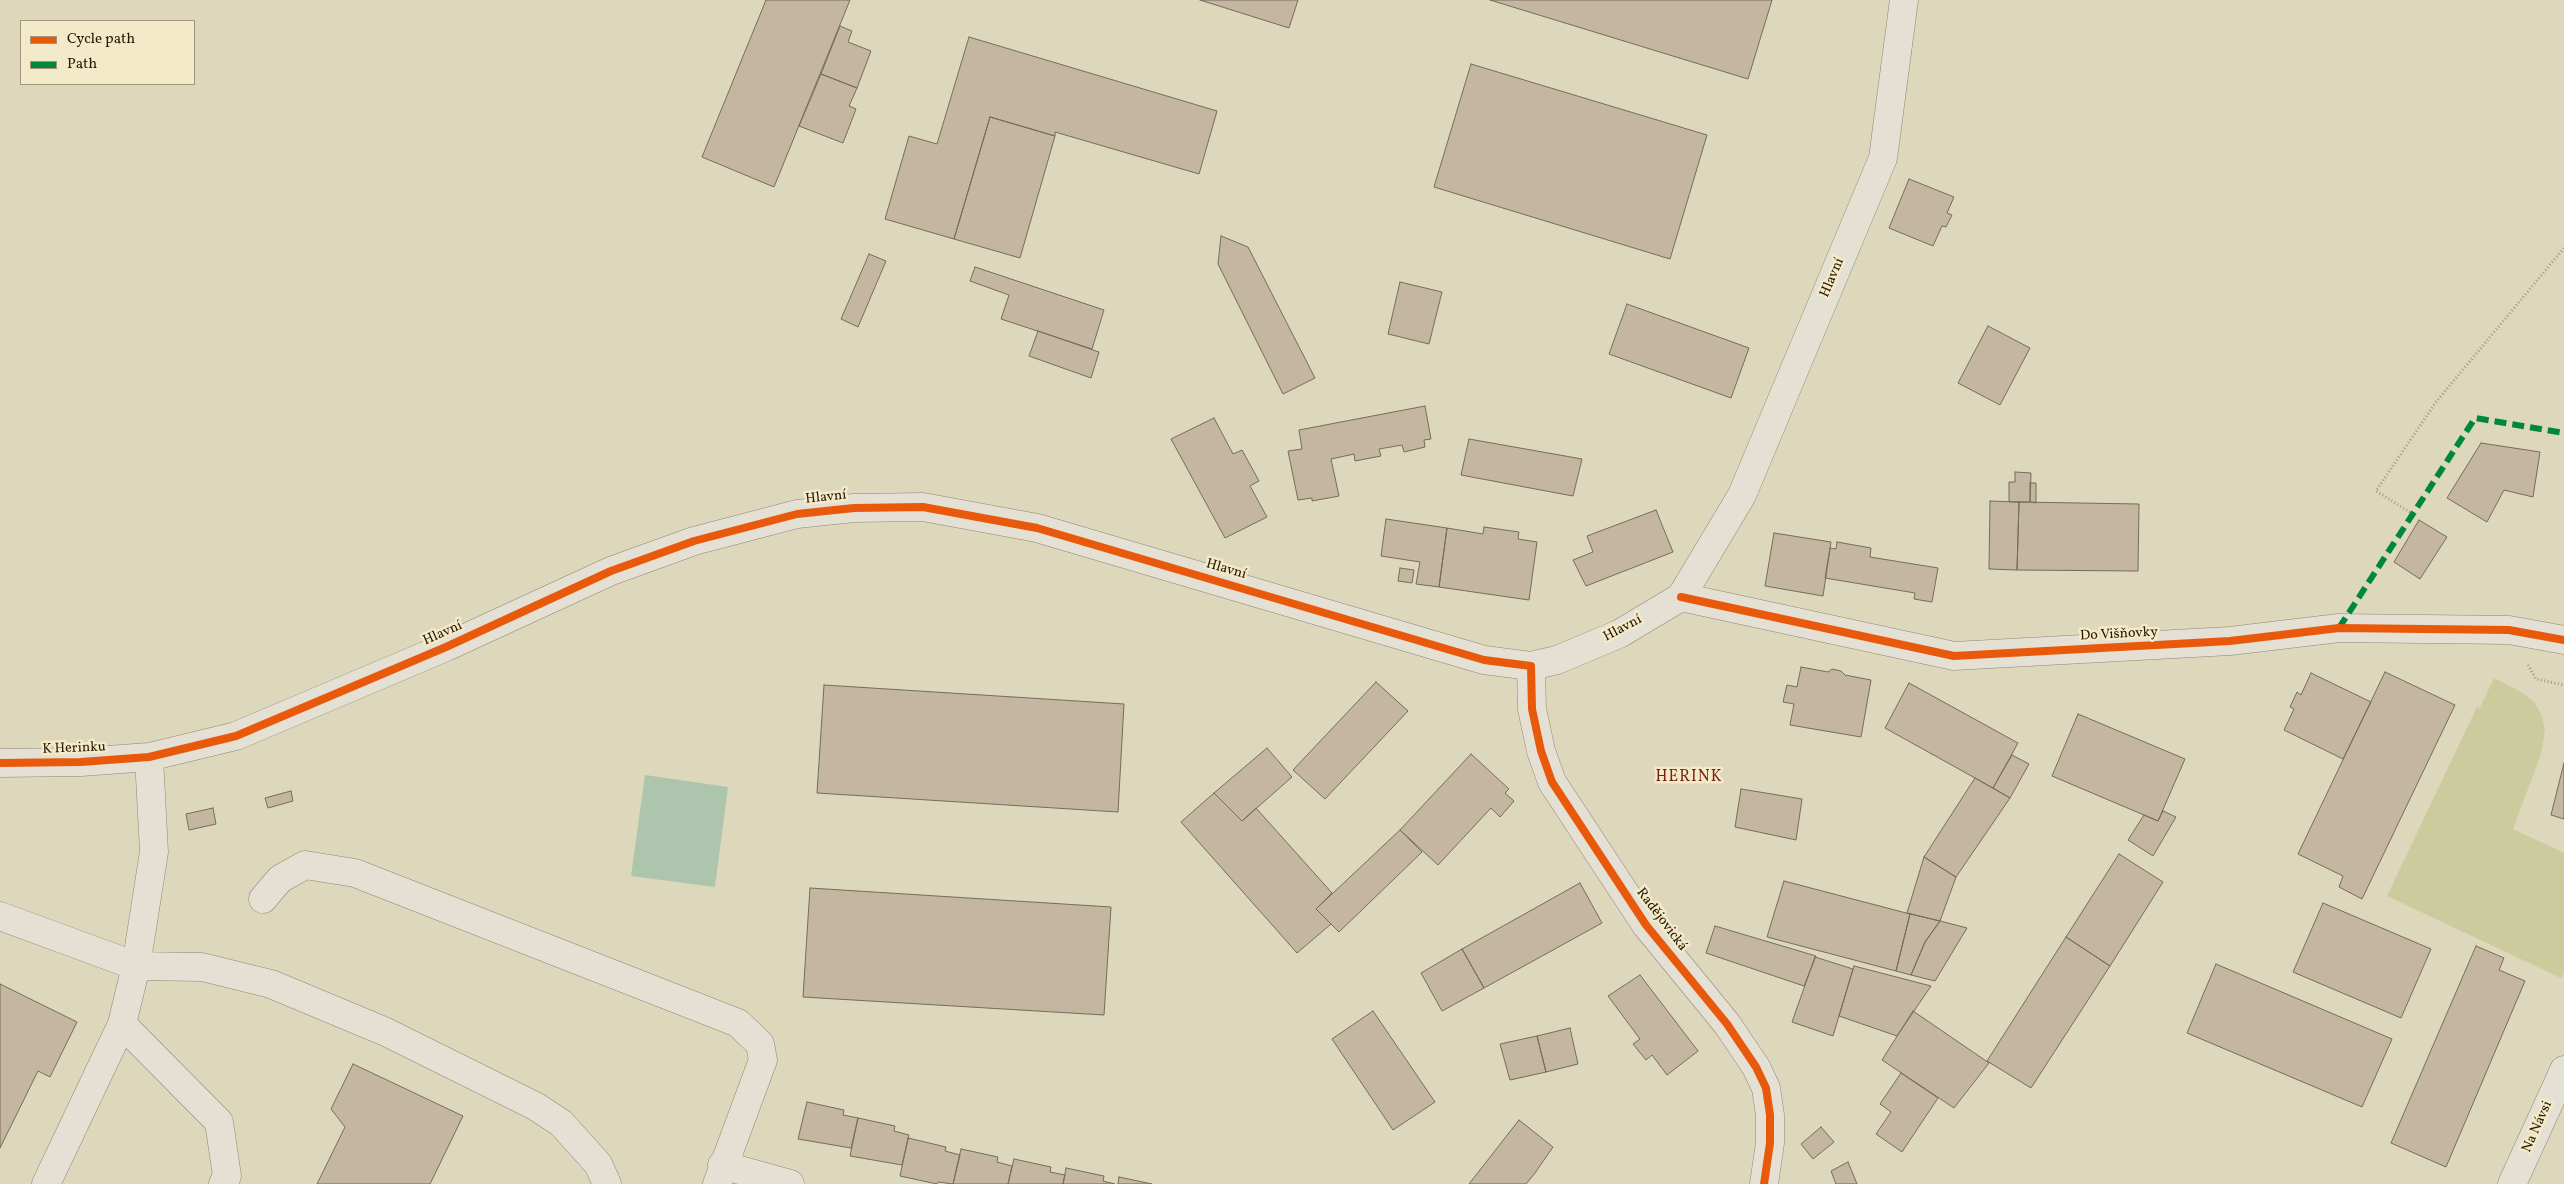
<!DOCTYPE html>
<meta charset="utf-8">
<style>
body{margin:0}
#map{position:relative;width:2564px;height:1184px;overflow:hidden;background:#ddd7bb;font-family:Vollkorn,serif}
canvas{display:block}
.legend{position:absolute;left:20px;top:20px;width:175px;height:65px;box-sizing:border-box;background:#f3eac9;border:1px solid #a29679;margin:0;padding:6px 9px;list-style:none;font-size:15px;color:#291802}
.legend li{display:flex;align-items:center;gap:10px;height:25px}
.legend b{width:25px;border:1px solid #a29679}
</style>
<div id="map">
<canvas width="2564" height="1184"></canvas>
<ul class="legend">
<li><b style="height:6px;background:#e8590c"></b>Cycle path</li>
<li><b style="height:6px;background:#00873e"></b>Path</li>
</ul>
</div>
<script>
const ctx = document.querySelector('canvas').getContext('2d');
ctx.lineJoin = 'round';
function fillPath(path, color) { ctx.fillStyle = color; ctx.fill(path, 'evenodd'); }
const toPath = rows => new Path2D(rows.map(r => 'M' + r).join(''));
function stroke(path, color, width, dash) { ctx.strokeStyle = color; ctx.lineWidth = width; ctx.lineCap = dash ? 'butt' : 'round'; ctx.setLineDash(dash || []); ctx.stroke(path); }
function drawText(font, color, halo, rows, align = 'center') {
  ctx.font = font + ' Vollkorn,serif'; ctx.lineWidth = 5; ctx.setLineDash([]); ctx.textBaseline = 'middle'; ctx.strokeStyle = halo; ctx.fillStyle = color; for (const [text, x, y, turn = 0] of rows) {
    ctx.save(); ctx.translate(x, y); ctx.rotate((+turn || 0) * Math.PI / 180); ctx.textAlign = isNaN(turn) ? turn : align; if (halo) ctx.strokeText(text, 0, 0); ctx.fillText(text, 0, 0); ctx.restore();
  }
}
fillPath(toPath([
 [2494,678,2523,693,2534,702,2542,716,2545,730,2541,754,2513,829,2564,853,2564,973,2561,978,2387,896,2477,707,2480,708]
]), '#cbcb9e');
fillPath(toPath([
 [645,775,728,787,715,887,631,876]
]), '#adc5ad');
const building = toPath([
 [766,0,850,0,774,187,702,157,766,0],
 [1200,0,1298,0,1289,28,1200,0],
 [1490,0,1772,0,1748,79,1490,0],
 [840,26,852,31,848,42,871,51,857,88,821,74,840,26],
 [969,37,1217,111,1199,174,1055,132,1055,136,990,117,954,239,885,219,909,136,937,144,969,37],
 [1471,64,1707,135,1670,259,1434,187,1471,64],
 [821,74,857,88,849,106,856,109,843,143,799,126,821,74],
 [990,117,1055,136,1020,258,954,239,990,117],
 [1909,179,1954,197,1947,213,1952,215,1946,227,1942,226,1933,246,1889,228,1909,179],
 [1221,236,1248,247,1315,378,1283,394,1218,264,1221,236],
 [869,254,886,261,858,327,841,319,869,254],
 [975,267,1104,310,1092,349,1001,319,1009,295,970,281,975,267],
 [1400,282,1442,292,1429,344,1388,334,1400,282],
 [1627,304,1749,348,1731,398,1609,354,1627,304],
 [1988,326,2030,348,2000,405,1958,383,1988,326],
 [1038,331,1099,352,1091,378,1029,356,1038,331],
 [1425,406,1431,439,1424,440,1425,447,1404,452,1402,445,1379,449,1381,456,1355,461,1354,454,1331,459,1339,496,1312,501,1312,498,1298,500,1288,451,1302,449,1299,430,1425,406],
 [1214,418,1233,454,1242,450,1259,481,1250,486,1267,517,1225,538,1171,439,1214,418],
 [1469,439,1582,459,1573,496,1461,475,1469,439],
 [2481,443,2540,452,2533,497,2504,490,2487,522,2447,498,2481,443],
 [2015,472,2031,473,2030,502,2009,502,2009,482,2015,482,2015,472],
 [2030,483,2036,483,2036,503,2030,502,2030,483],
 [1990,501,2019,502,2017,570,1989,569,1990,501],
 [2019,502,2139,504,2138,571,2017,570,2019,502],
 [1656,510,1673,552,1586,586,1573,560,1593,552,1587,536,1656,510],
 [1386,519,1447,528,1439,587,1416,584,1420,562,1381,556,1386,519],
 [2419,520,2447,537,2420,579,2394,562,2419,520],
 [1484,527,1519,532,1518,539,1537,542,1529,600,1439,587,1447,528,1483,534,1484,527],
 [1774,533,1831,542,1823,596,1765,586,1774,533],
 [1837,542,1871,548,1870,557,1938,568,1932,602,1914,599,1915,593,1825,578,1830,548,1836,549,1837,542],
 [1400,568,1414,570,1412,583,1398,581,1400,568],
 [1801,667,1828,672,1832,669,1841,671,1845,675,1871,680,1861,737,1790,725,1794,704,1783,702,1787,685,1797,687,1801,667],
 [2385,672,2455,705,2362,899,2339,887,2343,876,2298,854,2385,672],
 [2311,673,2371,702,2343,759,2284,730,2294,709,2290,707,2297,692,2301,695,2311,673],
 [1376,682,1408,711,1325,799,1293,770,1376,682],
 [1909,683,2018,743,1993,788,1885,728,1909,683],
 [824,685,1124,704,1118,812,817,793,824,685],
 [2078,714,2185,759,2158,821,2052,776,2078,714],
 [1267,748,1292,777,1242,821,1214,793,1267,748],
 [1471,754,1509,789,1505,793,1514,801,1500,817,1491,808,1438,865,1400,830,1471,754],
 [2012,755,2029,764,2010,798,1993,788,2012,755],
 [2564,763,2564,819,2551,815,2564,763],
 [1975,778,2010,798,1956,877,1924,857,1975,778],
 [1741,789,1802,799,1796,840,1735,827,1741,789],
 [291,791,293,801,268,808,265,798,291,791],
 [1214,793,1242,821,1256,808,1332,893,1316,909,1331,924,1297,953,1181,822,1214,793],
 [213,808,216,824,189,830,186,814,213,808],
 [2163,811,2176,817,2153,856,2128,840,2144,815,2158,821,2163,811],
 [1400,830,1422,852,1339,932,1316,909,1400,830],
 [2119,854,2163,882,2110,966,2066,937,2119,854],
 [1924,857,1956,877,1940,921,1907,913,1924,857],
 [1784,881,1910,914,1896,971,1767,937,1784,881],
 [1580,883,1602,923,1484,988,1462,949,1580,883],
 [810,888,1111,907,1104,1015,803,997,810,888],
 [2323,903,2431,949,2401,1018,2293,972,2323,903],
 [1910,914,1940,921,1925,942,1911,975,1896,971,1910,914],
 [1940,921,1967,928,1935,981,1911,975,1925,942,1940,921],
 [1715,926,1816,956,1804,986,1706,953,1715,926],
 [2066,937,2110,966,2031,1088,1987,1061,2066,937],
 [2476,946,2504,958,2499,970,2525,981,2446,1167,2391,1143,2476,946],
 [1462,949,1484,988,1442,1011,1421,973,1462,949],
 [1815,957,1853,969,1833,1036,1792,1022,1815,957],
 [2216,964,2392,1039,2362,1107,2187,1033,2216,964],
 [1854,966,1931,986,1897,1036,1839,1016,1854,966],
 [1640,975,1698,1051,1667,1075,1652,1055,1646,1060,1633,1044,1640,1039,1608,996,1640,975],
 [0,984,77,1022,50,1077,38,1071,0,1148,0,984],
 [1373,1011,1435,1102,1393,1130,1332,1039,1373,1011],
 [1913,1011,1989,1063,1954,1108,1882,1060,1913,1011],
 [1570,1028,1578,1064,1546,1072,1537,1036,1570,1028],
 [1537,1036,1546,1072,1510,1080,1500,1044,1537,1036],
 [353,1064,463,1116,430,1184,317,1184,345,1127,331,1109,353,1064],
 [1901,1073,1938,1098,1902,1152,1876,1134,1891,1112,1880,1104,1901,1073],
 [807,1102,844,1110,843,1115,858,1118,851,1148,798,1139,807,1102],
 [858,1118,895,1126,894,1131,909,1135,902,1165,850,1156,858,1118],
 [1519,1120,1553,1147,1535,1173,1526,1184,1469,1184,1519,1120],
 [1821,1127,1834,1142,1813,1159,1801,1144,1821,1127],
 [908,1138,946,1147,945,1151,960,1155,953,1184,938,1182,937,1184,900,1176,908,1138],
 [961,1149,998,1157,997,1162,1012,1166,1008,1184,953,1184,961,1149],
 [1014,1159,1051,1167,1050,1172,1065,1175,1063,1184,1008,1184,1014,1159],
 [1848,1162,1857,1184,1836,1184,1831,1171,1848,1162],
 [1066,1168,1104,1176,1103,1181,1115,1184,1063,1184,1066,1168],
 [1119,1177,1152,1184,1118,1184,1119,1177]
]);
fillPath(building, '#c4b6a0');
stroke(building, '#736d5c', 1);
const minor = toPath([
 [1681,597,1954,656,2230,641,2339,628,2509,630,2564,640],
 [1531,666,1532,709,1541,751,1552,782,1646,925,1727,1024,1756,1067,1766,1088,1770,1115,1770,1143,1764,1184],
 [149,757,154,852,136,966,202,967,271,984,386,1032,535,1106,561,1123,598,1164,607,1184],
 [0,763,81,762,149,757,236,736,446,647,611,571,694,541,797,514,854,508,923,507,1037,528,1484,660,1531,666,1557,660,1619,634,1681,597,1742,495,1883,158,1904,0],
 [263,899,280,879,305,865,355,873,738,1023,760,1044,763,1060,717,1184],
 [0,916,136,966,122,1024,46,1184],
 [122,1024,219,1122,227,1176,223,1184],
 [722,1165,790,1184],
 [2512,1184,2564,1070]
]);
stroke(minor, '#8d8775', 29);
stroke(toPath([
 [2413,514,2376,491,2436,402,2564,248],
 [2528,665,2536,679,2564,685]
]), '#a09b8e', 3, [1, 2.5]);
stroke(minor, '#e4e0d3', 28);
stroke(toPath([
 [2339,628,2475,418,2564,433]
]), '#00873e', 6, [12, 6]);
stroke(toPath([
 [1681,597,1954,656,2230,641,2339,628,2509,630,2564,640],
 [0,763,81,762,149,757,236,736,446,647,611,571,694,541,797,514,854,508,923,507,1037,528,1484,660,1531,666,1532,709,1541,751,1552,782,1646,925,1727,1024,1756,1067,1766,1088,1770,1115,1770,1143,1764,1184]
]), '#e8590c', 8);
drawText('14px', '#291802', '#f3eac9', [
 ["Hlavní",1833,278,-67],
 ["Hlavní",826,498,-6],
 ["Hlavní",1226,570,16],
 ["Hlavní",1623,629,-28],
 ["Hlavní",443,634,-24],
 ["Do Višňovky",2119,635,-3],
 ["K Herinku",74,749,-2],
 ["Radějovická",1661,920,53],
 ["Na Návsi",2538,1127,-66]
]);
ctx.letterSpacing = '1px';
drawText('16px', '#7a1f14', '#f3eac9', [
 ["HERINK",1689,778]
]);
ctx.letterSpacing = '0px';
</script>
